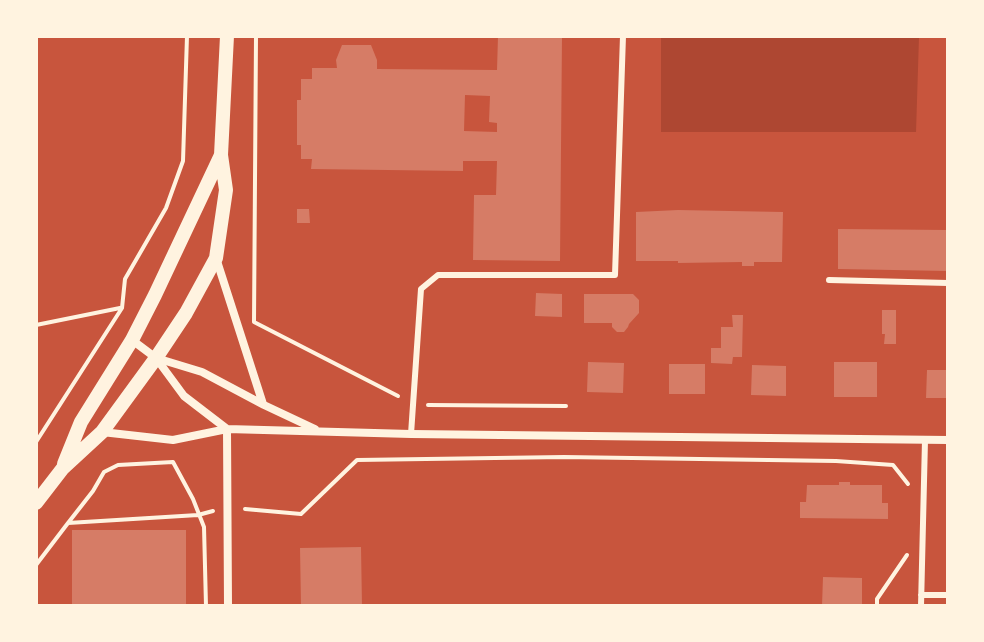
<!DOCTYPE html>
<style>
body{margin:0}
#map{position:relative;width:984px;height:642px;overflow:hidden;background:#c8553d;font-family:"Exo 2",sans-serif}
canvas{display:block}
.frame{position:absolute;inset:0;border:38px solid #fff3e0;pointer-events:none}
</style>
<div id="map">
<canvas width="984" height="642"></canvas>
<div class="frame"></div>
</div>
<script>
const ctx = document.querySelector('canvas').getContext('2d');
ctx.lineJoin = 'round';
function fillPath(path, color) { ctx.fillStyle = color; ctx.fill(path, 'evenodd'); }
const toPath = rows => new Path2D(rows.map(r => 'M' + r).join(''));
function stroke(path, color, width, dash) { ctx.strokeStyle = color; ctx.lineWidth = width; ctx.lineCap = dash ? 'butt' : 'round'; ctx.setLineDash(dash || []); ctx.stroke(path); }
fillPath(toPath([
 [661,36,919,36,916,132,661,132]
]), '#ae4732');
fillPath(toPath([
 [498,36,562,36,560,261,473,260,474,195,496,195,497,161,463,161,463,171,311,169,312,159,301,159,301,145,297,145,297,100,301,100,301,79,312,79,312,68,337,68,336,60,342,45,371,45,377,60,377,69,497,70],
 [465,95,490,96,489,122,497,123,497,132,464,131],
 [297,209,309,209,310,223,297,223],
 [678,210,783,212,782,262,754,262,754,266,742,266,742,262,678,263,678,261,636,261,636,212],
 [838,229,948,230,948,271,838,269],
 [536,293,562,294,562,317,535,316],
 [584,294,633,294,639,300,639,313,629,324,628,327,624,332,617,332,612,327,612,323,584,323],
 [882,310,896,310,896,344,884,344,885,334,882,334],
 [732,315,743,315,742,357,733,357,732,364,711,363,711,348,721,348,721,327,733,327],
 [588,362,624,363,623,393,587,392],
 [834,362,877,362,877,397,834,397],
 [669,364,705,364,705,394,669,394],
 [752,365,786,366,786,396,751,395],
 [927,370,948,370,948,398,926,398],
 [839,482,850,482,850,485,882,485,882,503,888,503,888,519,800,518,800,502,806,502,807,485,839,485],
 [72,530,186,530,186,606,72,606],
 [361,547,362,606,301,606,300,548],
 [823,577,862,578,862,606,822,606]
]), '#d67c66');
stroke(toPath([
 [256,36,254,322,398,396],
 [36,325,120,308],
 [428,405,566,406],
 [36,442,122,308,125,279,166,208,183,161,187,36],
 [245,509,301,514,357,460,564,457,836,461,893,465,908,484],
 [68,523,93,491,104,472,118,465,173,462,193,499,204,527,206,606],
 [36,565,68,523,198,515,213,511],
 [877,606,877,599,907,555]
]), '#fff3e0', 4);
stroke(toPath([
 [829,280,948,283],
 [411,434,421,289,438,275,615,275,623,36],
 [921,595,948,595],
 [921,606,925,440]
]), '#fff3e0', 6);
stroke(toPath([
 [216,258,263,404],
 [132,340,156,358,184,396,227,429],
 [156,358,202,372,264,405,315,429],
 [227,429,228,606],
 [102,432,173,440,227,429,411,434,948,440]
]), '#fff3e0', 8);
stroke(toPath([
 [64,464,81,422,132,340,155,295,221,155],
 [36,503,63,468,102,432,156,358,186,313,216,258,226,190,221,155,227,36]
]), '#fff3e0', 14);
</script>
